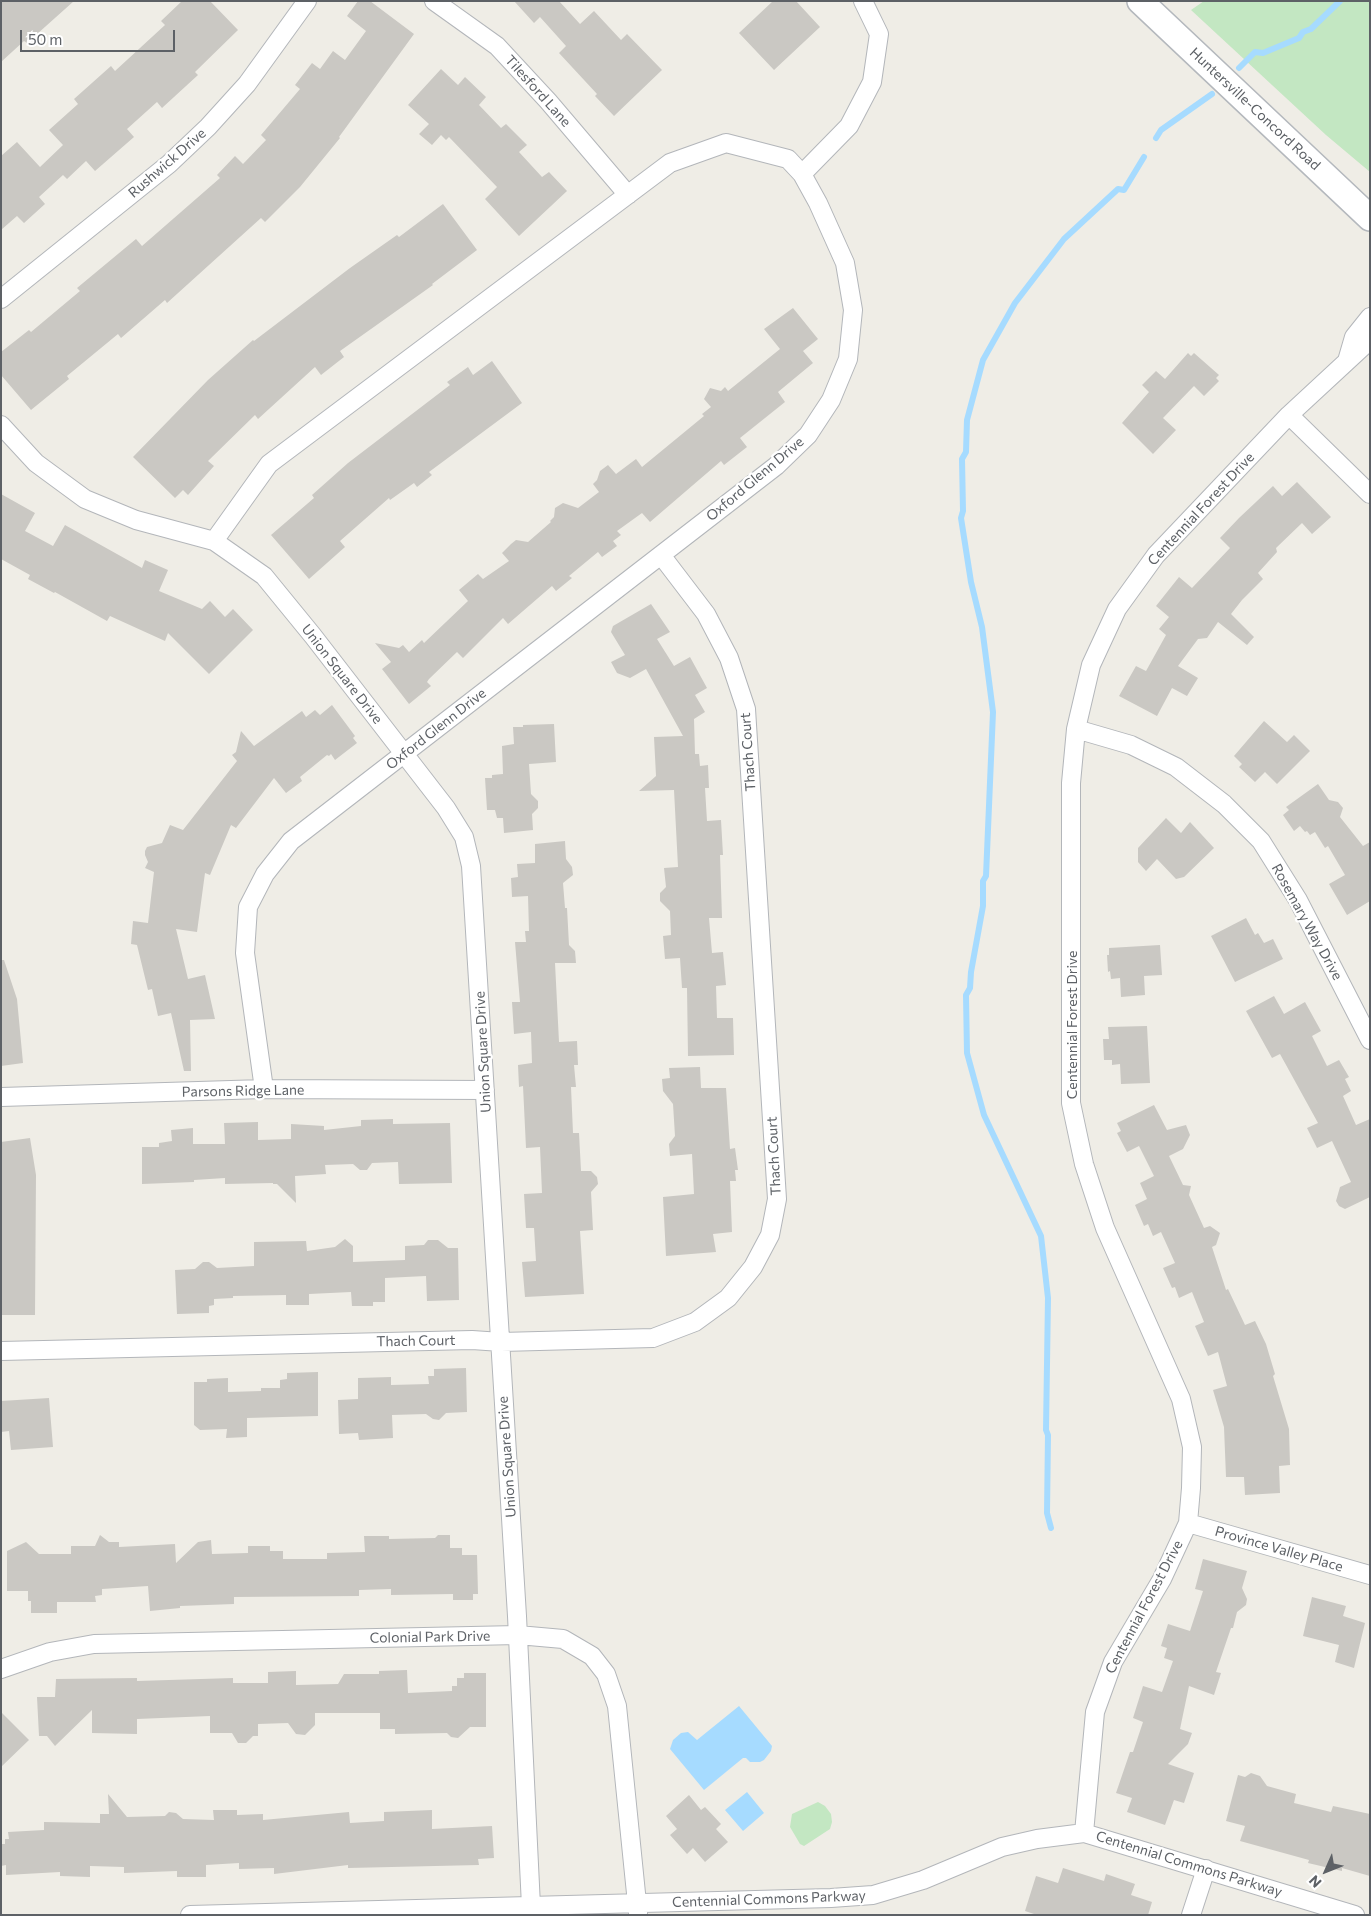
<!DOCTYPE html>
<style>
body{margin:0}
#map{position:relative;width:1371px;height:1916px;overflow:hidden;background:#efede6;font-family:Commissioner,sans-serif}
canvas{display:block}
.frame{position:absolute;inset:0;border:2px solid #5d6166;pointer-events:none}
.north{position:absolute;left:1301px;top:1846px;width:50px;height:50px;-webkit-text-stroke:4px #fff;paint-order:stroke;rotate:226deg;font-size:14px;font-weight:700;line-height:20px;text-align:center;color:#5d6166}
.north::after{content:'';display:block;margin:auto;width:18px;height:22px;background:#5d6166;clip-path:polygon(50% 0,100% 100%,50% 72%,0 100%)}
.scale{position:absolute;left:20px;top:30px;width:155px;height:22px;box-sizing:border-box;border:2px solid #5d6166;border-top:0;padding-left:6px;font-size:15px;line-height:18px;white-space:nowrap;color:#5d6166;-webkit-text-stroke:4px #fff;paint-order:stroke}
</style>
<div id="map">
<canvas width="1371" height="1916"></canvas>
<div class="frame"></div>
<div class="north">N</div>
<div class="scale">50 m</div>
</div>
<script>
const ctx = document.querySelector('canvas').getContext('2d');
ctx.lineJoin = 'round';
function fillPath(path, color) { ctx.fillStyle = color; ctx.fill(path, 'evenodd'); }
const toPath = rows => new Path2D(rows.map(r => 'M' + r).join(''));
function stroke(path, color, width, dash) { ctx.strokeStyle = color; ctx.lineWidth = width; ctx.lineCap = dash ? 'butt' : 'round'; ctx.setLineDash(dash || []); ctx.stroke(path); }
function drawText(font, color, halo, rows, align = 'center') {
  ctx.font = font + ' Commissioner,sans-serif'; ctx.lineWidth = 4.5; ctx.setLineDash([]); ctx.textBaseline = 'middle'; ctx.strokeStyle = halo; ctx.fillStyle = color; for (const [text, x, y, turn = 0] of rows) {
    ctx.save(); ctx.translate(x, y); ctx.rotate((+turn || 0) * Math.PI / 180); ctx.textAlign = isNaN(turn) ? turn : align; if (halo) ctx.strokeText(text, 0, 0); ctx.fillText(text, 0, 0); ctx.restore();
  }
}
fillPath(toPath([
 [1204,1,1370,1,1370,172,1326,135,1191,10],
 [818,1802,825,1806,831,1814,832,1822,830,1829,804,1846,800,1844,790,1827,792,1814]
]), '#c3e7c2');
fillPath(toPath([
 [739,1706,772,1746,771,1751,764,1760,760,1762,750,1762,746,1758,743,1758,704,1790,670,1749,673,1740,681,1733,688,1732,697,1740],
 [747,1792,764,1813,743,1831,725,1810]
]), '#a6dbff');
stroke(toPath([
 [1239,68,1255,52,1263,53,1299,38,1303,32,1311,29,1340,1],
 [1156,138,1161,130,1212,94],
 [1051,1528,1047,1513,1048,1435,1046,1430,1048,1298,1041,1236,984,1115,967,1053,966,995,970,988,971,972,983,906,983,881,986,876,993,712,982,627,971,582,961,518,963,511,962,459,966,452,967,420,983,360,1015,303,1064,239,1118,189,1124,190,1144,157]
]), '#a6dbff', 6);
fillPath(toPath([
 [1,1,74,1,27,43,24,41,1,62],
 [182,1,210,1,238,30,195,72,198,75,162,108,157,102,127,129,134,137,95,171,86,161,67,179,63,175,39,197,45,204,24,223,17,216,1,230,1,156,17,142,40,167,63,145,49,130,78,104,74,99,111,66,115,71,165,25,161,21],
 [358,1,370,1,414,34,339,137,340,138,300,187,265,222,261,218,167,303,165,300,121,338,118,334,67,376,69,379,31,410,1,375,1,352,29,330,31,332,80,291,77,288,136,239,142,246,220,178,217,175,235,156,243,164,266,140,261,135,300,89,295,85,312,63,320,69,333,51,345,60,366,31,347,16],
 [514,1,559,1,580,24,594,11,621,40,627,34,662,70,614,116,595,96,597,94,559,53,566,46,540,17,534,23],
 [773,1,796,1,820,27,774,70,739,33],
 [441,69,458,85,465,77,486,97,479,105,501,128,506,124,527,145,519,152,542,177,549,172,567,191,519,236,485,199,497,187,449,137,446,140,441,135,432,145,419,134,429,124,408,105],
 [443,204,477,250,432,284,433,285,340,351,344,357,321,375,315,367,258,419,255,415,208,461,214,466,188,495,183,490,175,498,133,457,208,380,253,340,254,341,350,268,397,235,399,237],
 [793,308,818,339,803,351,813,363,778,392,785,402,740,438,747,447,724,465,721,461,650,522,642,513,617,531,621,535,613,541,617,546,602,557,598,552,569,576,572,578,556,591,552,586,508,624,503,618,463,658,457,652,429,679,427,682,431,686,409,704,382,669,391,662,375,643,399,648,403,645,409,652,422,640,424,643,468,601,459,590,478,574,483,579,509,561,502,553,511,544,516,540,528,542,551,522,550,521,554,517,555,508,563,503,578,508,599,492,593,484,597,480,600,471,608,465,616,474,636,459,642,467,704,416,702,414,711,407,704,399,710,388,721,391,725,387,728,391,780,349,764,329],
 [1188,353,1191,356,1194,353,1219,375,1216,378,1219,381,1204,396,1194,386,1163,418,1176,430,1153,454,1122,423,1149,392,1142,385,1156,371,1165,379],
 [492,361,522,403,429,472,432,475,417,487,414,483,390,500,389,498,340,541,345,547,309,579,271,535,314,498,312,495,348,463,450,385,447,382,468,367,473,375],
 [1297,482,1331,517,1312,534,1302,523,1276,548,1277,552,1258,573,1263,579,1242,600,1231,614,1254,637,1247,645,1218,622,1207,638,1198,639,1178,666,1198,678,1187,696,1172,688,1157,716,1119,696,1136,666,1146,671,1166,635,1159,629,1169,617,1156,606,1179,577,1192,588,1230,548,1220,538,1239,518,1273,486,1282,496],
 [1,494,35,513,25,531,53,546,65,525,142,568,145,560,168,570,159,591,202,609,210,601,225,617,233,609,253,630,209,674,168,633,165,641,110,616,107,621,55,592,54,593,28,579,30,575,1,559],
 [651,604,670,632,657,639,674,666,690,657,707,688,695,695,705,712,694,719,695,754,699,754,700,766,708,765,709,788,705,788,707,821,721,820,723,855,720,855,722,918,709,918,712,953,723,952,726,985,716,986,717,1018,733,1018,734,1055,688,1056,687,988,682,988,680,958,665,959,663,936,671,935,670,911,660,901,660,893,666,887,664,868,678,867,674,790,639,791,656,776,654,737,683,736,646,669,630,678,617,673,611,662,625,655,611,632,613,626],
 [332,705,355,736,353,738,357,743,335,760,331,754,329,756,327,755,300,777,302,781,286,793,274,778,236,828,231,825,210,875,205,873,197,932,176,929,188,979,205,975,215,1019,190,1020,191,1071,184,1071,171,1013,158,1016,152,989,148,990,137,945,131,944,133,921,148,923,154,872,145,868,148,862,145,855,145,851,147,847,162,843,170,825,183,830,237,761,232,755,236,752,241,731,254,746,302,711,306,717,315,710,320,715],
 [1264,721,1287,742,1294,735,1310,751,1277,784,1265,772,1255,782,1239,767,1242,764,1234,756],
 [554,724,556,762,529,764,531,794,538,801,538,808,532,814,533,830,504,833,503,818,497,818,495,810,487,810,485,778,492,778,492,775,503,774,502,746,514,744,513,727,523,727,523,725],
 [1318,784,1329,800,1338,802,1343,808,1340,817,1363,846,1370,842,1370,901,1347,915,1329,884,1345,875,1328,846,1325,848,1315,832,1310,835,1307,831,1305,832,1300,826,1294,831,1283,815,1289,810,1286,807],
 [1166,818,1181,833,1190,822,1214,848,1184,877,1176,879,1157,859,1146,871,1138,862,1138,848],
 [565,841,566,859,572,867,573,875,563,883,565,908,567,908,569,945,575,951,576,963,555,963,559,1042,577,1041,578,1065,574,1065,576,1087,571,1087,573,1133,579,1133,581,1171,591,1171,597,1177,598,1184,591,1192,593,1230,580,1231,584,1294,525,1297,522,1262,536,1261,534,1228,526,1228,524,1194,542,1193,540,1147,526,1148,523,1086,519,1087,518,1065,532,1063,531,1032,514,1034,512,1002,520,1002,515,942,526,942,525,931,529,931,528,896,512,897,511,878,518,877,517,864,535,863,535,844],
 [1246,918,1255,935,1258,933,1264,943,1273,939,1283,959,1235,982,1211,936],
 [1160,945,1162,975,1144,976,1145,995,1121,997,1120,978,1111,979,1110,971,1108,972,1107,955,1109,955,1109,948],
 [1,960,4,960,17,999,23,1063,1,1066],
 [1274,996,1284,1014,1305,1002,1321,1031,1312,1036,1327,1066,1339,1060,1349,1077,1345,1079,1351,1091,1343,1096,1356,1125,1370,1119,1370,1197,1345,1209,1339,1206,1336,1201,1340,1187,1351,1182,1332,1141,1317,1148,1307,1128,1318,1123,1280,1054,1272,1058,1246,1011],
 [1147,1026,1150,1083,1121,1084,1120,1064,1112,1065,1112,1060,1104,1060,1103,1039,1109,1039,1108,1027],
 [700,1067,701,1088,726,1088,730,1149,735,1148,738,1170,735,1170,736,1181,730,1181,732,1232,713,1234,716,1252,666,1256,663,1197,694,1194,692,1154,670,1156,669,1144,675,1136,673,1104,663,1091,662,1079,670,1078,669,1068],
 [1154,1105,1167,1130,1186,1125,1190,1135,1183,1149,1169,1156,1183,1185,1191,1186,1189,1195,1204,1228,1210,1226,1220,1233,1216,1245,1212,1247,1226,1290,1228,1289,1245,1325,1255,1321,1266,1344,1275,1374,1273,1376,1289,1429,1290,1465,1279,1466,1280,1493,1245,1495,1244,1477,1226,1477,1224,1427,1213,1390,1227,1386,1218,1352,1208,1356,1195,1326,1204,1322,1192,1292,1179,1298,1175,1287,1172,1288,1163,1268,1175,1263,1161,1232,1153,1236,1148,1224,1144,1226,1135,1205,1147,1199,1140,1183,1154,1176,1139,1146,1127,1152,1117,1133,1121,1131,1117,1123],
 [393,1119,393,1124,450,1123,452,1183,399,1184,398,1162,372,1163,367,1170,360,1170,353,1164,325,1165,326,1174,295,1176,296,1203,277,1184,273,1184,273,1183,225,1184,225,1178,194,1180,194,1182,142,1184,142,1147,159,1147,159,1143,172,1141,171,1130,193,1128,193,1144,225,1144,224,1123,258,1122,258,1140,291,1139,291,1124,324,1126,324,1130,361,1126,361,1120],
 [30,1138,36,1175,35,1315,1,1315,1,1142],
 [345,1239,353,1246,353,1262,405,1260,405,1246,424,1245,428,1240,438,1240,448,1248,458,1248,459,1300,427,1301,426,1276,385,1278,385,1302,373,1302,373,1306,352,1306,351,1292,309,1294,309,1305,286,1305,286,1295,233,1296,233,1298,214,1299,214,1305,209,1306,209,1313,177,1314,175,1270,195,1269,203,1262,209,1262,217,1268,254,1266,254,1242,306,1241,307,1251,335,1247],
 [466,1368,467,1412,446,1413,439,1420,433,1419,426,1414,392,1415,393,1438,359,1440,358,1433,339,1434,338,1400,358,1399,358,1378,391,1377,391,1385,429,1384,428,1376,434,1376,434,1369],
 [318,1372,318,1416,247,1418,247,1437,226,1438,227,1429,200,1430,194,1425,194,1382,207,1382,207,1379,228,1378,228,1392,261,1391,261,1388,280,1388,280,1380,287,1379,287,1373],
 [49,1398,53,1447,11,1450,9,1431,1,1432,1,1401],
 [100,1535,109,1542,119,1542,119,1547,175,1544,176,1563,198,1542,211,1540,212,1554,248,1553,248,1546,270,1546,270,1551,283,1551,283,1559,327,1559,327,1553,365,1552,364,1536,389,1536,389,1539,435,1538,438,1535,450,1535,450,1548,462,1548,462,1555,477,1555,478,1594,473,1594,473,1600,453,1600,453,1594,391,1595,391,1589,359,1590,359,1596,234,1597,234,1604,180,1606,180,1608,150,1611,148,1586,102,1589,102,1595,95,1596,96,1602,57,1602,57,1613,31,1613,31,1601,28,1601,28,1591,7,1591,7,1551,26,1542,39,1554,71,1554,71,1546,95,1546],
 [1203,1559,1247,1571,1242,1588,1247,1599,1246,1605,1237,1612,1233,1628,1231,1628,1216,1672,1221,1673,1214,1695,1189,1686,1180,1729,1192,1733,1188,1744,1168,1764,1194,1773,1184,1803,1174,1800,1165,1825,1127,1812,1132,1798,1116,1793,1130,1752,1133,1752,1143,1722,1133,1718,1143,1686,1162,1692,1173,1661,1164,1658,1167,1648,1161,1646,1168,1624,1190,1631,1203,1591,1195,1589],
 [1312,1597,1346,1606,1343,1616,1365,1623,1354,1668,1335,1662,1339,1645,1303,1636],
 [407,1670,408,1693,452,1691,452,1686,457,1686,457,1678,464,1678,464,1673,486,1673,486,1727,470,1727,458,1738,451,1737,447,1733,395,1734,395,1729,380,1729,380,1713,315,1713,315,1725,305,1735,296,1734,288,1723,258,1724,258,1736,253,1736,246,1743,238,1743,232,1733,210,1733,210,1716,137,1719,137,1734,92,1733,92,1710,55,1746,47,1736,39,1736,37,1697,55,1697,56,1679,137,1678,137,1681,233,1678,233,1683,268,1683,268,1672,296,1671,296,1685,338,1684,344,1674,379,1674,379,1671],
 [1,1712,29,1740,1,1767],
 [1251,1773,1260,1776,1267,1786,1296,1794,1294,1803,1331,1812,1333,1806,1370,1814,1370,1876,1342,1868,1342,1871,1308,1863,1309,1860,1240,1841,1245,1826,1226,1821,1238,1775,1245,1777],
 [108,1794,127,1817,165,1816,169,1812,176,1813,183,1819,214,1820,213,1810,237,1810,237,1815,263,1814,263,1820,349,1812,350,1823,384,1821,384,1812,432,1810,432,1829,492,1826,494,1858,478,1859,479,1865,348,1868,348,1865,274,1874,274,1868,239,1869,239,1863,206,1865,206,1877,177,1877,177,1871,124,1873,124,1867,90,1866,90,1877,60,1876,60,1872,6,1875,6,1865,1,1866,1,1844,5,1844,5,1839,9,1839,8,1832,44,1830,44,1822,100,1823,100,1814,109,1814],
 [689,1795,701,1810,705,1807,721,1824,716,1829,728,1842,705,1862,693,1848,687,1854,670,1835,677,1829,666,1816],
 [1063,1868,1104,1881,1106,1874,1135,1884,1131,1895,1152,1902,1148,1915,1037,1915,1025,1911,1036,1876,1058,1883]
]), '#cac8c3');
const street = toPath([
 [434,1,497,46,548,101,628,195],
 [802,174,849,126,872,82,879,34,863,1],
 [1,299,169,164,208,127,247,84,307,1],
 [1347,361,1354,337,1370,317],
 [1289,415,1370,494],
 [1,425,36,463,85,499,136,520,214,541,264,576,313,636,446,808,464,837,471,866,517,1616,531,1906],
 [214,541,269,464,670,163,726,143,788,159,802,174,818,203,845,263,853,310,848,359,831,400,808,435,776,466,291,841,265,874,248,907,245,953,264,1089],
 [1076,729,1131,745,1176,767,1224,804,1261,841,1298,900,1370,1040],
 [1,1097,264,1089,485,1090],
 [1,1351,472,1340,501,1342,653,1338,695,1322,728,1298,753,1267,770,1235,777,1199,746,709,729,658,706,614,661,555],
 [1188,1523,1370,1575],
 [1,1669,50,1652,94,1644,518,1635,563,1639,592,1656,606,1674,617,1706,638,1913],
 [1084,1833,1095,1712,1113,1662,1162,1579,1188,1523,1191,1488,1192,1447,1181,1399,1105,1228,1084,1164,1071,1103,1071,783,1076,729,1091,665,1117,609,1156,555,1289,415,1370,340],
 [190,1915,831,1898,873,1895,923,1880,1002,1847,1037,1839,1084,1833,1355,1915],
 [1191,1915,1206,1869]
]);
const secondary = toPath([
 [1140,1,1370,218]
]);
stroke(street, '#b3b6ba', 20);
stroke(secondary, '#b4b8bd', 28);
stroke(street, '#fff', 18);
stroke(secondary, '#fff', 25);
drawText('14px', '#5d6166', '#fff', [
 ["Tilesford Lane",538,91,48],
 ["Huntersville-Concord Road",1255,109,43],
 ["Rushwick Drive",167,163,-41],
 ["Oxford Glenn Drive",755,479,-40],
 ["Centennial Forest Drive",1201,509,-47],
 ["Union Square Drive",342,674,52],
 ["Oxford Glenn Drive",436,729,-38],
 ["Thach Court",748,752,-94],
 ["Rosemary Way Drive",1307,922,61],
 ["Centennial Forest Drive",1072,1025,-90],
 ["Union Square Drive",483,1052,-93],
 ["Parsons Ridge Lane",243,1091,-1],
 ["Thach Court",774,1156,-93],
 ["Thach Court",416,1341,-1],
 ["Union Square Drive",507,1457,-94],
 ["Province Valley Place",1279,1549,16],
 ["Centennial Forest Drive",1144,1607,-62],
 ["Colonial Park Drive",430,1637,-1],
 ["Centennial Commons Parkway",1189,1864,17],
 ["Centennial Commons Parkway",769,1899,-2]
]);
</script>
